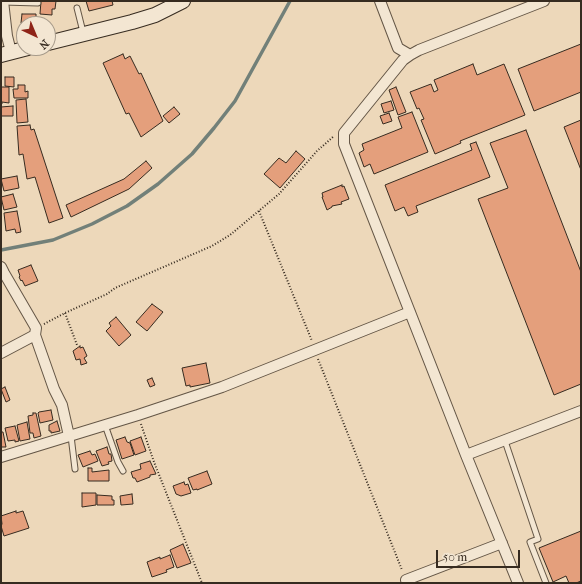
<!DOCTYPE html>
<style>
body{margin:0}
#map{position:relative;width:582px;height:584px;overflow:hidden;background:#edd8ba;font-family:"IM FELL French Canon",serif}
canvas{display:block}
.frame{position:absolute;inset:0;border:2px solid #362b20;pointer-events:none}
.north{position:absolute;left:16px;top:16px;width:40px;height:40px;box-sizing:border-box;background:#f3e6d2;border:1px solid #a79b8b;border-radius:50%;rotate:136deg;font-size:11px;font-weight:700;line-height:16px;text-align:center;color:#362b20}
.north::after{content:'';display:block;margin:auto;width:14px;height:18px;background:#8f2418;clip-path:polygon(50% 0,100% 100%,50% 72%,0 100%)}
.scale{position:absolute;left:436px;top:550px;width:84px;height:18px;box-sizing:border-box;border:2px solid #362b20;border-top:0;padding-left:5px;font-size:12px;line-height:14px;white-space:nowrap;color:#362b20;-webkit-text-stroke:3px #f3e6d2;paint-order:stroke}
</style>
<div id="map">
<canvas width="582" height="584"></canvas>
<div class="frame"></div>
<div class="north">N</div>
<div class="scale">50 m</div>
</div>
<script>
const ctx = document.querySelector('canvas').getContext('2d');
ctx.lineJoin = 'round';
const toPath = rows => new Path2D(rows.map(r => 'M' + r).join(''));
function stroke(path, color, width, dash) { ctx.strokeStyle = color; ctx.lineWidth = width; ctx.lineCap = dash ? 'butt' : 'round'; ctx.setLineDash(dash || []); ctx.stroke(path); }
function fillPath(path, color) { ctx.fillStyle = color; ctx.fill(path, 'evenodd'); }
stroke(toPath([
 [1,250,53,240,92,224,127,206,158,184,192,154,214,128,235,101,290,1]
]), '#728079', 3.5);
const building = toPath([
 [41,1,56,1,55,9,52,9,52,15,40,14,41,1],
 [86,1,112,1,113,5,89,11,86,1],
 [22,14,36,14,36,24,21,23,22,14],
 [581,44,581,92,534,111,518,69,581,44],
 [123,54,125,59,130,56,139,74,141,73,163,121,141,137,129,113,126,114,103,63,123,54],
 [473,64,477,75,504,64,525,115,460,141,461,143,435,154,421,120,424,119,419,108,417,109,410,92,431,84,434,92,438,90,434,80,473,64],
 [5,77,14,77,14,87,5,86,5,77],
 [18,85,25,85,25,92,28,91,28,98,14,98,13,89,18,89,18,85],
 [1,87,9,87,9,103,2,102,2,104,1,104,1,87],
 [396,87,406,112,398,115,389,90,396,87],
 [26,99,28,122,17,123,16,100,26,99],
 [391,101,394,110,384,113,381,104,391,101],
 [13,106,13,116,1,116,1,107,13,106],
 [174,107,180,114,169,123,163,116,174,107],
 [412,112,428,152,374,174,370,164,364,167,359,153,364,150,362,144,402,128,398,117,412,112],
 [389,113,392,121,383,124,380,116,389,113],
 [581,120,581,170,564,127,581,120],
 [30,125,31,130,34,129,63,218,49,223,35,177,27,179,23,154,19,155,17,126,30,125],
 [526,130,581,272,581,384,554,395,478,199,508,188,490,143,526,130],
 [476,142,490,177,416,206,418,212,408,216,404,207,395,211,385,185,472,150,470,144,476,142],
 [296,151,305,159,280,188,264,174,279,158,286,163,296,151],
 [146,161,152,168,129,189,71,217,66,205,124,179,146,161],
 [17,176,19,188,4,191,1,179,17,176],
 [342,185,342,187,344,186,349,199,341,202,342,204,332,206,332,207,327,210,322,197,323,197,322,193,342,185],
 [13,194,17,207,4,210,1,197,13,194],
 [17,211,21,232,16,233,15,229,6,231,4,213,17,211],
 [31,265,38,281,25,286,22,280,21,281,19,277,20,276,18,270,31,265],
 [152,304,163,312,147,331,136,322,152,304],
 [116,317,131,335,119,346,106,331,111,326,109,323,116,317],
 [80,346,80,348,83,347,87,356,84,358,87,363,81,365,80,359,76,360,73,351,80,346],
 [206,363,210,383,190,387,190,385,186,386,182,368,206,363],
 [152,378,155,385,150,387,147,380,152,378],
 [5,387,10,400,6,402,1,389,5,387],
 [51,410,53,420,40,423,38,413,39,412,51,410],
 [33,413,36,413,41,436,34,438,33,433,30,433,28,416,33,415,33,413],
 [57,421,60,431,51,433,51,431,49,431,49,425,57,421],
 [27,422,30,439,20,441,17,425,27,422],
 [15,426,19,441,15,442,15,440,8,441,5,428,15,426],
 [1,432,3,432,6,447,1,447,1,432],
 [125,437,127,442,130,443,134,455,122,459,116,440,125,437],
 [141,437,146,451,135,455,130,441,141,437],
 [107,447,109,454,111,454,112,461,108,462,109,464,102,466,96,451,107,447],
 [90,451,92,455,95,454,98,461,83,467,78,455,90,451],
 [150,461,156,474,150,475,150,477,137,482,135,478,133,478,131,472,141,469,140,464,150,461],
 [88,468,92,468,92,472,109,470,109,481,88,481,88,468],
 [207,471,212,484,197,490,197,489,193,490,188,478,207,471],
 [184,482,185,485,188,484,191,493,181,496,176,494,173,486,184,482],
 [82,493,96,493,96,505,82,507,82,493],
 [132,494,133,504,121,505,120,496,132,494],
 [97,495,112,496,112,500,114,500,114,505,97,505,97,495],
 [16,511,16,513,23,511,29,528,4,536,1,526,2,524,1,516,16,511],
 [581,531,581,581,576,583,569,583,566,576,553,582,539,548,581,531],
 [183,544,191,563,177,568,170,550,183,544],
 [170,555,174,567,166,570,167,572,152,577,147,562,160,557,160,559,170,555]
]);
fillPath(building, '#e49f7c');
stroke(building, '#362b20', 1);
const lane = toPath([
 [3,2,38,3],
 [77,8,83,32],
 [105,425,118,462,123,471],
 [71,436,75,469],
 [505,441,538,539,530,542,546,583]
]);
const street = toPath([
 [3,1,7,36,11,52],
 [380,1,398,48,410,55],
 [1,267,4,273,36,328,35,335,54,389,62,405,69,436],
 [1,353,35,335],
 [466,455,581,411],
 [1,457,138,415,222,387,410,312],
 [406,580,502,543],
 [518,583,466,455,344,144,344,133,403,60,410,55,419,50,544,1]
]);
const secondary = toPath([
 [48,43,132,22,155,15,183,1],
 [1,55,28,48]
]);
stroke(lane, '#645646', 7);
stroke(street, '#645646', 12);
stroke(secondary, '#362b20', 16);
stroke(toPath([
 [259,211,312,341],
 [65,313,77,345],
 [44,324,65,313,107,294,115,288,212,246,230,235,279,194,317,151,334,136],
 [318,359,402,570],
 [141,424,154,462,202,583]
]), '#362b20', 2, [1, 2]);
stroke(lane, '#f3e6d2', 5);
stroke(street, '#f3e6d2', 10);
stroke(secondary, '#f3e6d2', 14);
</script>
